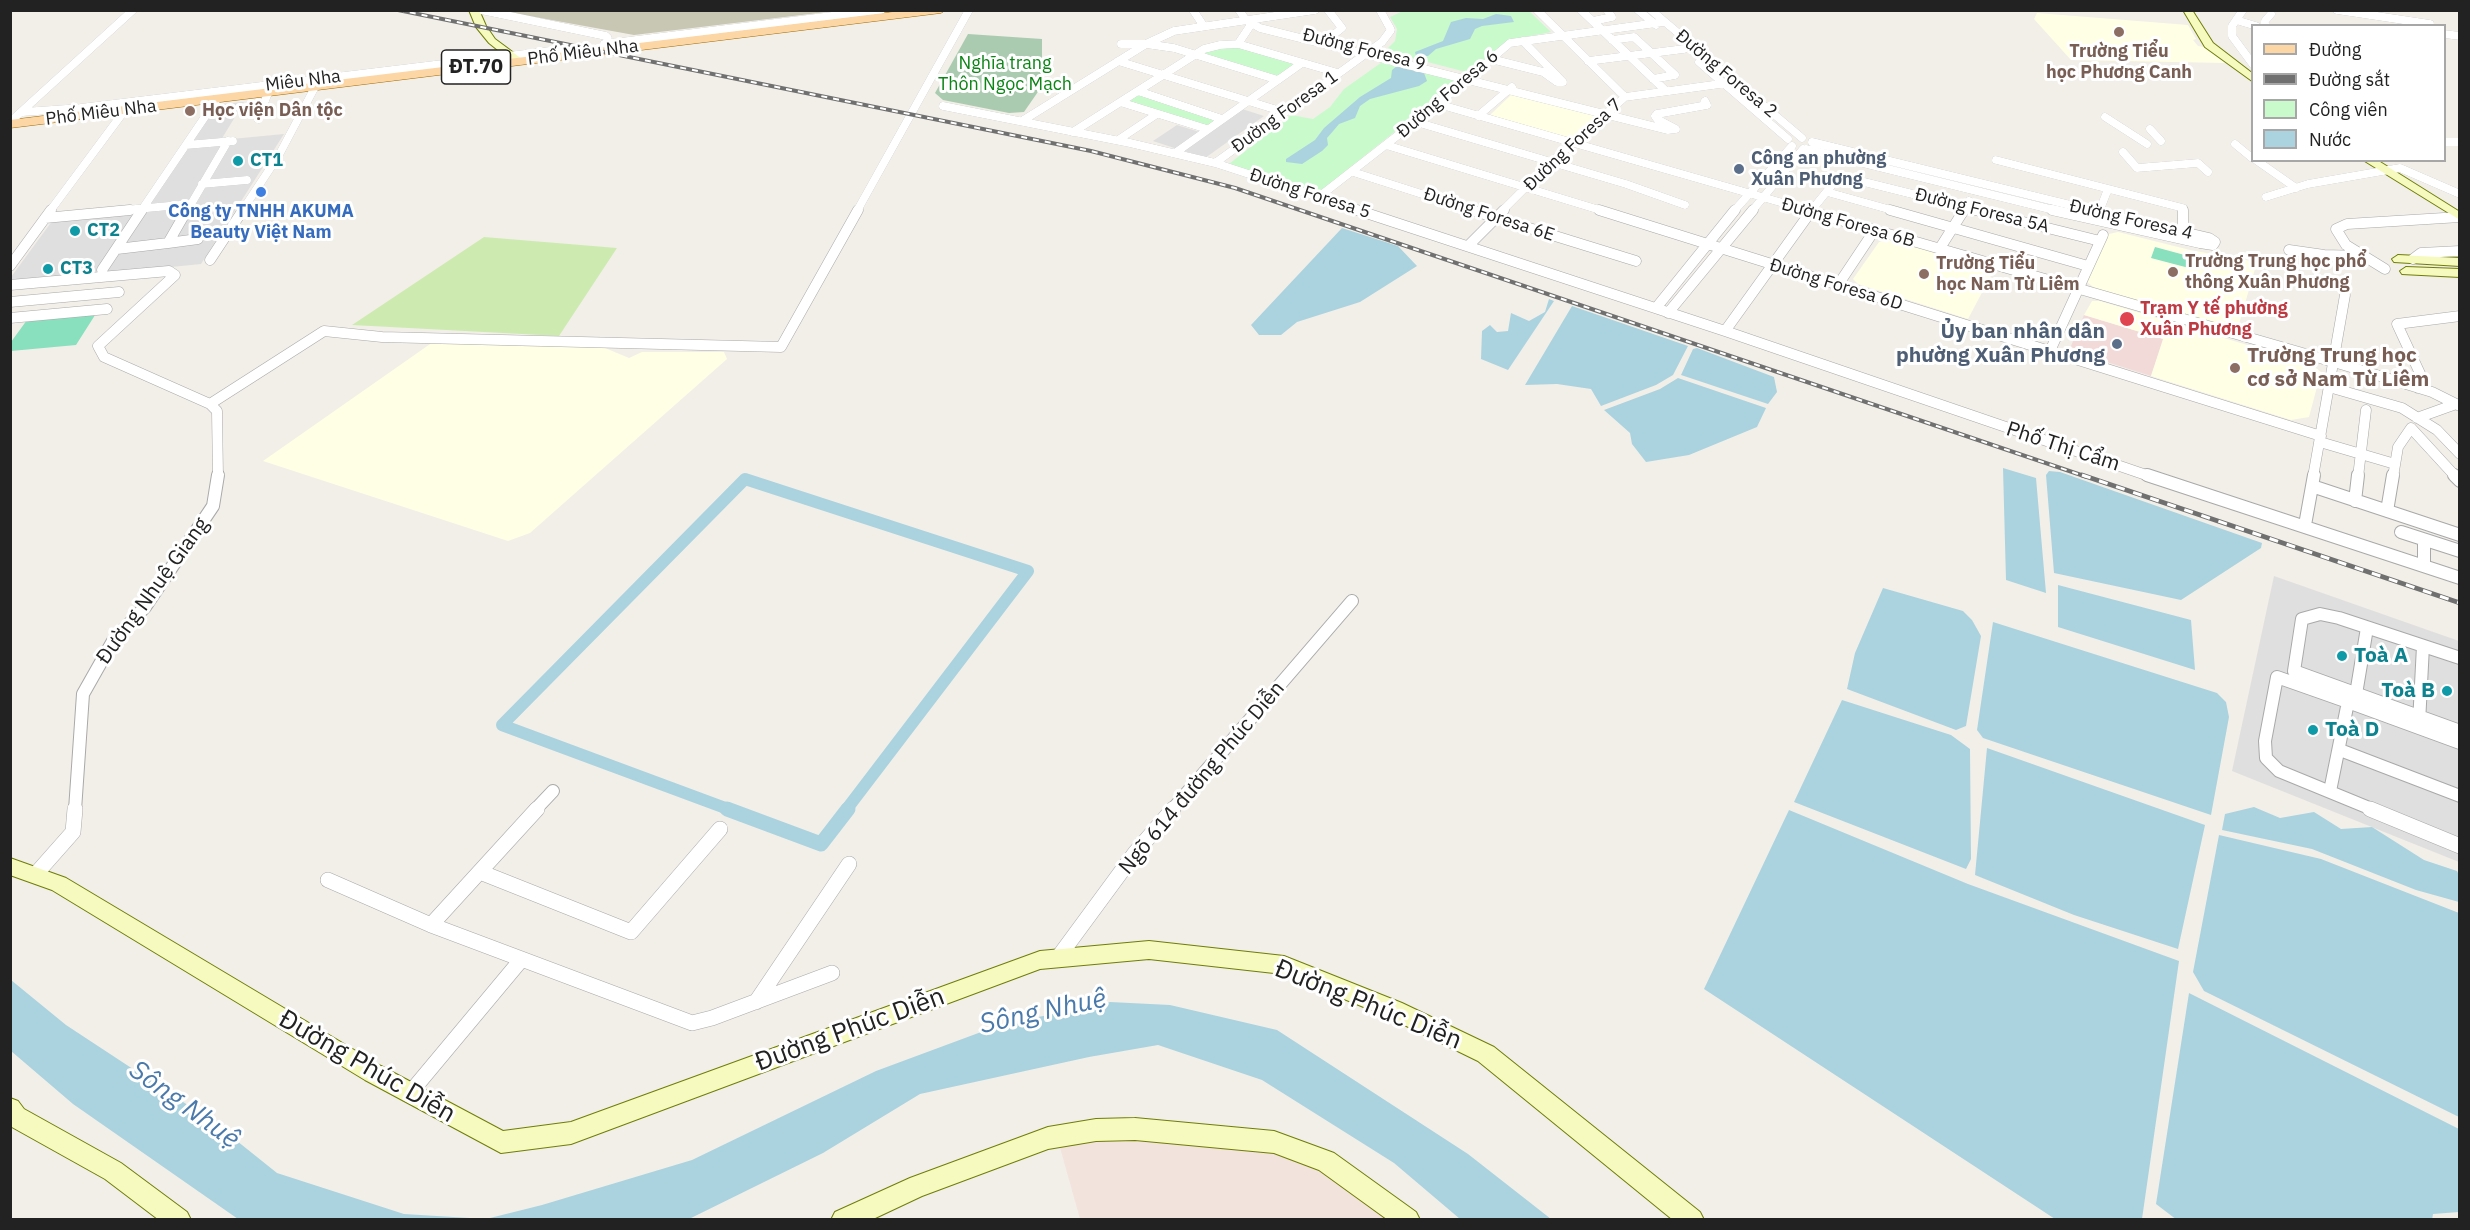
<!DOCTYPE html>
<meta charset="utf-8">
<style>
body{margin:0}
#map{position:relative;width:2470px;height:1230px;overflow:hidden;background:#f2efe9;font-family:"IBM Plex Sans",sans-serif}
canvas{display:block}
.frame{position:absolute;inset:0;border:12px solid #222;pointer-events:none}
.legend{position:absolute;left:2251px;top:24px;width:195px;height:138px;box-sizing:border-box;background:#fff;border:2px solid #a7a7a7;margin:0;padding:8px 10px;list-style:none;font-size:18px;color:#222}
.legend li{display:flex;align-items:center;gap:12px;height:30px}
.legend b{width:30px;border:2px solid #a7a7a7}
</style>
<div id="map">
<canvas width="2470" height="1230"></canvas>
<div class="frame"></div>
<ul class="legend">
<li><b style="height:8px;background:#fcd6a4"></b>Đường</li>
<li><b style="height:8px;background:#707070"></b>Đường sắt</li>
<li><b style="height:16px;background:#c8facc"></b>Công viên</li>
<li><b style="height:16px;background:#aad3df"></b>Nước</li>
</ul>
</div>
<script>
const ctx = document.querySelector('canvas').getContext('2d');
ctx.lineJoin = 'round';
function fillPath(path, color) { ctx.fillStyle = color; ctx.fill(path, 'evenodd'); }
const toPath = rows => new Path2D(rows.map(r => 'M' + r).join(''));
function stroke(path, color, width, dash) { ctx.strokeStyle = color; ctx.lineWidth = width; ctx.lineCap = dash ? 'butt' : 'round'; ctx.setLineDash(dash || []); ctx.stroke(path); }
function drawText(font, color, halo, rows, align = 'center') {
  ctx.font = font + ' "IBM Plex Sans",sans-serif'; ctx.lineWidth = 6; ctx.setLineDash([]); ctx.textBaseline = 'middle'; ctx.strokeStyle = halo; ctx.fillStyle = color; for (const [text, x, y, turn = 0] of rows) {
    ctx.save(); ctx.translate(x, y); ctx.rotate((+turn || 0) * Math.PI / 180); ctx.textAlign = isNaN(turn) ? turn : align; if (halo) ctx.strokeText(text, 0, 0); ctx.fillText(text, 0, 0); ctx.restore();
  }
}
fillPath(toPath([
 [244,102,221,140,284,134,201,264,11,283,11,277,58,213,143,205,210,105],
 [1242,109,1264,116,1205,158,1153,141,1177,125,1206,134],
 [2274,576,2459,641,2459,862,2232,771]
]), '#e0dfdf');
fillPath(toPath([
 [2084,315,2164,339,2151,376,2078,353,2071,346]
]), '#f2dad9');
fillPath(toPath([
 [2037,13,2188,25,2196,39,2193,40,2198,46,2204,47,2225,63,2071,60,2034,19],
 [1519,94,1535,98,1536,101,1593,112,1598,117,1575,136,1565,137,1491,117,1491,114,1511,95],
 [2118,232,2190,250,2257,262,2237,331,2097,290,2087,282,2109,234],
 [1891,239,1995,268,1968,319,1858,284,1853,279,1879,242],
 [2092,301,2100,301,2311,364,2321,372,2309,417,2291,420,2151,376,2163,339,2084,315],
 [433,342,605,348,629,358,642,352,724,352,727,359,530,533,508,541,263,461]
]), '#ffffe5');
fillPath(toPath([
 [1118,1136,1230,1140,1323,1165,1401,1219,1080,1219,1059,1144]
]), '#f3e3dd');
fillPath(toPath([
 [502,11,502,10,835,11,634,35]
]), '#c7c7b4');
fillPath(toPath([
 [484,237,617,248,559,336,352,325]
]), '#cdebb0');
fillPath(toPath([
 [968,34,1042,39,1042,86,1024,112,1009,113,943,100,935,93]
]), '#aacbaf');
fillPath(toPath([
 [1403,11,1529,11,1551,32,1511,40,1470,73,1385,51,1395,41,1397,29,1390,17],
 [1238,46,1300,63,1277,79,1198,55,1206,50],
 [1385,60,1462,78,1323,189,1314,191,1229,164,1291,115,1313,119,1330,107,1344,89],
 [1139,92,1219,118,1204,128,1123,102]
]), '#c8facc');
fillPath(toPath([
 [2155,247,2192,257,2189,268,2151,258],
 [97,312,76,345,11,351,11,342,27,320]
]), '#88e0be');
fillPath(toPath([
 [1496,14,1511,16,1514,22,1482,26,1475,29,1470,39,1436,49,1428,56,1416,56,1415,52,1443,41,1451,22,1466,18,1483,19],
 [1397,66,1424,73,1427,81,1419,86,1370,99,1360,106,1355,118,1339,124,1334,130,1327,138,1328,145,1322,151,1302,164,1286,162,1286,159,1315,140,1324,128,1360,97,1391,78,1392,70],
 [1342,228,1398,246,1417,266,1360,302,1297,322,1281,335,1259,335,1251,325],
 [1549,299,1554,301,1508,370,1481,359,1482,331,1490,325,1497,332,1508,331,1511,313,1529,321,1545,312],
 [1572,306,1688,346,1673,375,1656,385,1601,406,1591,389,1557,384,1525,385],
 [1697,348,1774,377,1777,392,1768,404,1681,375,1693,349],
 [1678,378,1766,408,1757,427,1689,455,1646,462,1632,444,1630,433,1604,410,1660,389],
 [2003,468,2036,478,2046,593,2006,580],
 [2049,471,2060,472,2262,543,2261,548,2181,600,2054,573,2046,475],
 [2058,585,2191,620,2195,670,2058,627],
 [1883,588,1963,611,1972,620,1981,636,1966,726,1956,730,1847,689,1855,653],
 [1993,622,2217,693,2226,702,2229,717,2211,815,1983,738,1977,730],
 [1842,700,1951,735,1970,749,1971,859,1966,869,1794,802],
 [1987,748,2205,825,2178,949,2074,915,1975,875],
 [2254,807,2280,818,2314,812,2341,829,2372,827,2424,860,2457,871,2459,875,2459,902,2416,890,2312,849,2222,830,2225,814],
 [1789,810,1968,884,2179,961,2142,1219,2055,1219,1704,989],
 [2219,835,2321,859,2459,913,2459,1117,2204,991,2193,972],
 [11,980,66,1025,212,1121,277,1173,404,1214,486,1219,542,1205,692,1160,876,1071,1000,1025,1110,1002,1170,1005,1277,1030,1468,1154,1551,1219,1460,1219,1394,1163,1262,1080,1158,1045,1089,1057,920,1094,823,1153,689,1219,238,1219,73,1104,11,1051],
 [2189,993,2459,1129,2459,1212,2433,1214,2432,1220,2177,1220,2156,1204]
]), '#aad3df');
stroke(toPath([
 [731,810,502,725,745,479,1028,571,846,810]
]), '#aad3df', 12);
stroke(toPath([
 [727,809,821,844,848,809]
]), '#aad3df', 15);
const streetFar3 = toPath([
 [481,10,606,36,608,38,604,48],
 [1193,10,1203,25],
 [1239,10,1246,20,1260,28,1668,130,1676,129,1657,119,1655,116,1657,114],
 [1537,10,1625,97],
 [1581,10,1666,91],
 [1638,10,1656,25],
 [1651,10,1802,138],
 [2243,10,2232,26,2232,36,2252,63],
 [2337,10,2430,24],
 [2236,20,2256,26],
 [1593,21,1612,17,1607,10],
 [2265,26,2265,21,2271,14],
 [2444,34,2460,36],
 [1327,40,1342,28,1328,10],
 [1612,40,1634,37,1675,75,1653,79],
 [604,44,881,10],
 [1121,44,1146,44,1174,48,1278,80],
 [1238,44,1252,23],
 [1491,59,1543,72,1557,82,1563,82,1523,41],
 [1118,61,1284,112],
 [1588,61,1684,49],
 [1699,62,1788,139],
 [1138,91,1222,119],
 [1120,102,1207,129],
 [1438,104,1811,211],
 [943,106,1130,143,1215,163,1362,211],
 [23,112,80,108,566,49,583,53],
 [1657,114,1707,105,1705,101],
 [1478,116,1512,87],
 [2105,117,2147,144],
 [258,119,268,93],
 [1022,121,1146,44,1174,31,1315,10],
 [10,122,133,10],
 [1416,122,1626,184,1685,205],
 [2150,129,2161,141],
 [1073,132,1204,49,1220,45,1238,44,1338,73],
 [1118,140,1157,114],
 [1812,142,2095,211],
 [2444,142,2460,142],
 [2235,144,2252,158],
 [186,145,233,141],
 [1386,145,1603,211],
 [1806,149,2058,211],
 [2123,152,2137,168,2198,163,2208,172],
 [1175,153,1302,63],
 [1996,160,2183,208,2183,211],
 [2256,160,2296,188],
 [1215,163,1382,42,1391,30,1380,10],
 [1353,172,1475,211],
 [202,184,247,180],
 [1827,192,1895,211],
 [1320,196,1438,104,1510,43,1664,22],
 [2266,197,2308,184,2400,168,2460,194],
 [2101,207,2108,189],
 [50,211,125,110],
 [114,211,191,204],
 [141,211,217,99],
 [187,211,228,141],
 [242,211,279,155,315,87],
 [857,211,969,10],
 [1502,211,1548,165,1625,97,1735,82],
 [1734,211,1792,146],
 [1752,211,1803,149],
 [1811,211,1836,180,1844,177,1981,211],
 [1963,211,1969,201]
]);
const streetFar2 = toPath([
 [187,210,168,243,198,239],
 [1357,210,1725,331,2152,477],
 [1471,210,1636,261],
 [1599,210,2321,436],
 [1805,210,2344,365,2432,392,2460,406],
 [1890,210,2088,266],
 [1975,210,2100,241],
 [2052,210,2200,243,2213,245,2215,242,2209,238,2088,210],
 [2183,210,2183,228],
 [45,218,130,210],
 [1468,246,1504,210],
 [1940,248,1964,210],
 [117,249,168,243],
 [2289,250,2324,255,2363,256],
 [2413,259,2421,253,2460,251],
 [210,260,243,210],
 [10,266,51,210],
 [2385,269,2346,245,2336,229,2347,224,2460,217],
 [102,270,142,210],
 [10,285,169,271,175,275,98,346,104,357,210,404,217,411,218,477],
 [1838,285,1874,231],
 [10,302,119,292],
 [1656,308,1735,210],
 [1668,313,1753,210],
 [10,318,107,309],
 [1725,331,1812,210],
 [2050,351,2103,235],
 [2329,387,2402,408,2437,430,2460,454],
 [2418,388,2424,382,2397,324,2460,316],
 [210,404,324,331,382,337,781,347,858,210],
 [2417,418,2456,404],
 [2320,442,2395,464],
 [2313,477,2345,295],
 [2358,477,2366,410],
 [2393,477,2398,447,2411,428,2456,477]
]);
const streetFar1 = toPath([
 [2147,475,2460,578],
 [2454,475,2460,481],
 [2312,486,2460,535],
 [2355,501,2358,475],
 [2387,511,2393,475],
 [2305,525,2314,475],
 [2401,532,2460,551],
 [2424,540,2424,566],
 [2460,658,2339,618,2320,614,2302,619,2294,671,2460,731],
 [2355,700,2367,628],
 [2348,702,2460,743],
 [2419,723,2423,646],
 [2340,750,2460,796],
 [2330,791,2348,702,2277,677,2265,741,2266,758,2279,771,2374,810],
 [75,810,83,694,113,641,145,607,213,506,218,475],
 [535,810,553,791],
 [1172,810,1352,601]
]);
const street = toPath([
 [2370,809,2460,846],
 [480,872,631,932,720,829],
 [35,875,73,832,75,809],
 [328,880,431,925,692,1023,712,1018,832,973],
 [431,925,537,809],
 [1057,959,1135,853,1173,809],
 [756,1002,849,864],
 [410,1093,521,960]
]);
const secondary = toPath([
 [469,10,479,10,486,26,495,39,522,59,522,63,514,63,489,43,476,27,469,10],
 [2183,10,2192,10,2213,43,2252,73,2252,81,2205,47,2183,10],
 [2363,160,2377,160,2460,212,2460,220,2363,160],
 [2398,255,2460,258,2460,266,2394,262,2392,259,2398,255],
 [2406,267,2460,269,2460,277,2402,274,2400,271,2406,267],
 [10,858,66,878,381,1066,503,1131,571,1122,1040,951,1149,941,1284,956,1402,1003,1494,1047,1700,1212,1704,1220,1673,1220,1478,1061,1388,1017,1283,974,1149,959,1040,969,571,1144,501,1153,365,1080,52,890,10,875,10,858],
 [10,1098,18,1101,24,1109,121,1163,187,1212,191,1220,159,1220,105,1179,10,1126,10,1098],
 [1135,1118,1274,1131,1334,1153,1416,1212,1420,1220,1388,1220,1319,1170,1274,1153,1135,1140,1096,1141,1048,1149,922,1196,871,1220,831,1220,835,1212,910,1178,1048,1127,1096,1119,1135,1118]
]);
const primary = toPath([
 [909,10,946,10,941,13,10,128,10,120,909,10]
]);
stroke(streetFar3, '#a9a9a9', 8);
stroke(streetFar2, '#a9a9a9', 11);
stroke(streetFar1, '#a9a9a9', 14);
stroke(street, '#a9a9a9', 16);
stroke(secondary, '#707d05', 2);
stroke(primary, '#a06b00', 1);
stroke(streetFar3, '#fff', 8);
stroke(streetFar2, '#fff', 10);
stroke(streetFar1, '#fff', 12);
stroke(street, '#fff', 15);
fillPath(secondary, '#f7fabf');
fillPath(primary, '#fcd6a4');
const railFar1 = toPath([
 [398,10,1091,151,1235,188,2087,477]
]);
const rail = toPath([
 [2082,475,2460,603]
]);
stroke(railFar1, '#707070', 4);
stroke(rail, '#707070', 5);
stroke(railFar1, '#fff', 2, [6]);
stroke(rail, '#fff', 3, [9]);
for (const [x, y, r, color] of [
 [2119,32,6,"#8d6e63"],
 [190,111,6,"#8d6e63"],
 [238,161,6,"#0f9aa8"],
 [1739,169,6,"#5c6f8a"],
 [261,192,6,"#3f7fe0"],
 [75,231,6,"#0f9aa8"],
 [48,269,6,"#0f9aa8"],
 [2173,272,6,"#8d6e63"],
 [1924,274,6,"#8d6e63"],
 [2127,319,8,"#e0444e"],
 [2117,344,6,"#5c6f8a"],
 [2235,368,6,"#8d6e63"],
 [2342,656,6,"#0f9aa8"],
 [2447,691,6,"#0f9aa8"],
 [2313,730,6,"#0f9aa8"]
]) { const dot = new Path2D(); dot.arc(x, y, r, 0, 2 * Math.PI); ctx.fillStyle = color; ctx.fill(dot); stroke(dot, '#fff', 2); }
drawText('18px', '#222', '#fff', [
 ["Đường Foresa 9",1364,50,14],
 ["Phố Miêu Nha",583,53,-7],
 ["Đường Foresa 2",1726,74,40],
 ["Miêu Nha",303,81,-7],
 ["Đường Foresa 6",1448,94,-40],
 ["Đường Foresa 1",1285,112,-36],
 ["Phố Miêu Nha",101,113,-7],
 ["Đường Foresa 7",1573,145,-43],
 ["Đường Foresa 5",1310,194,18],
 ["Đường Foresa 5A",1982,211,14],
 ["Đường Foresa 6E",1489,215,18],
 ["Đường Foresa 4",2131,220,13],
 ["Đường Foresa 6B",1848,223,16],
 ["Đường Foresa 6D",1836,285,17]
]);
drawText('bold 18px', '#785e54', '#fff', [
 ["Trường Tiểu",2119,52,"center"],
 ["học Phương Canh",2119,73,"center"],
 ["Học viện Dân tộc",202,111],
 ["Trường Trung học phổ",2185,262],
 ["thông Xuân Phương",2185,283],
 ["Trường Tiểu",1936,264],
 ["học Nam Từ Liêm",1936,285]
], 'left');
drawText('18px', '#0c8416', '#fff', [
 ["Nghĩa trang",1005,64],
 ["Thôn Ngọc Mạch",1005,85]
]);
drawText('bold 18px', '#4e5e75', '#fff', [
 ["Công an phường",1751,159],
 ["Xuân Phương",1751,180]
], 'left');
drawText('bold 18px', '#0d838f', '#fff', [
 ["CT1",250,161],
 ["CT2",87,231],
 ["CT3",60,269]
], 'left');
drawText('bold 18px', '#366cbe', '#fff', [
 ["Công ty TNHH AKUMA",261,212],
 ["Beauty Việt Nam",261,233]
]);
drawText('bold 18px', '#be3a42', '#fff', [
 ["Trạm Y tế phường",2140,309],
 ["Xuân Phương",2140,330]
], 'left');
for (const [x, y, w] of [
 [476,67,69]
]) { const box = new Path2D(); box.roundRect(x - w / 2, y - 17, w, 34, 4.5); ctx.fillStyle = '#fff'; ctx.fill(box); stroke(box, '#222', 1.5); }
drawText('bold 20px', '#222', null, [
 ["ĐT.70",476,67]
]);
drawText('bold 21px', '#4e5e75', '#fff', [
 ["Ủy ban nhân dân",2105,332],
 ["phường Xuân Phương",2105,356]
], 'right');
drawText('bold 21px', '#785e54', '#fff', [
 ["Trường Trung học",2247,356],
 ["cơ sở Nam Từ Liêm",2247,380]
], 'left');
drawText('21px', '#222', '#fff', [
 ["Phố Thị Cẩm",2063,447,18],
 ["Đường Nhuệ Giang",153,591,-54],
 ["Ngõ 614 đường Phúc Diễn",1202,778,-50]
]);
drawText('bold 21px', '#0d838f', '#fff', [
 ["Toà A",2354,656],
 ["Toà B",2435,691,"right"],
 ["Toà D",2325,730]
], 'left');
drawText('26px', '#222', '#fff', [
 ["Đường Phúc Diễn",1368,1005,22],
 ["Đường Phúc Diễn",850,1030,-20],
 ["Đường Phúc Diễn",367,1067,30]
]);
drawText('italic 27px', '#4a7aab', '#fff', [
 ["Sông Nhuệ",1043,1012,-12],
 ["Sông Nhuệ",184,1105,36]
]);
</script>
